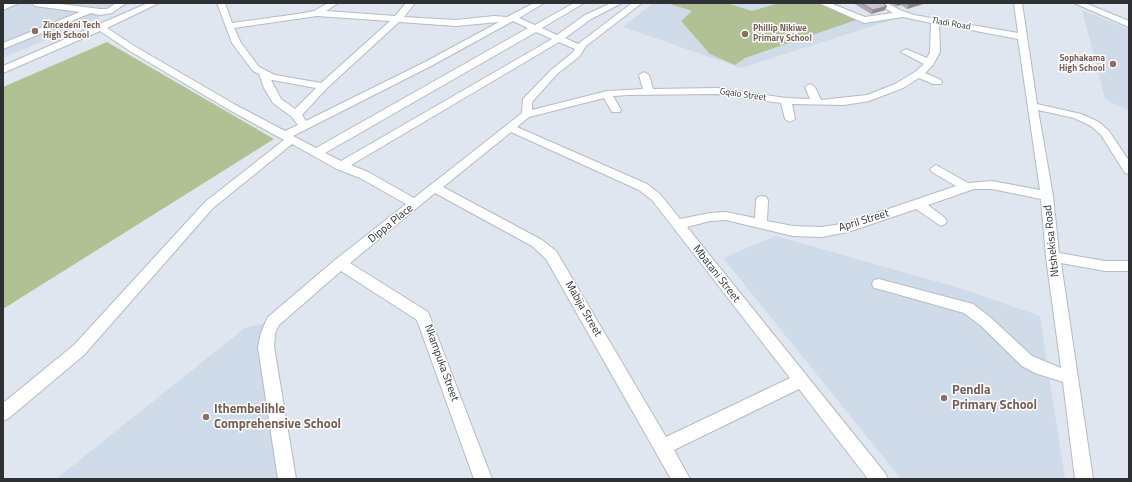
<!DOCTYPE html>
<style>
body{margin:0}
#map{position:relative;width:1132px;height:482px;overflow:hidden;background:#dfe6ef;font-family:"Titillium Web",sans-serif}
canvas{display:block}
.frame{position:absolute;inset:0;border:4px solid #2e3034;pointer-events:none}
</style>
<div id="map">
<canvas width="1132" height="482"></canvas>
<div class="frame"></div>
</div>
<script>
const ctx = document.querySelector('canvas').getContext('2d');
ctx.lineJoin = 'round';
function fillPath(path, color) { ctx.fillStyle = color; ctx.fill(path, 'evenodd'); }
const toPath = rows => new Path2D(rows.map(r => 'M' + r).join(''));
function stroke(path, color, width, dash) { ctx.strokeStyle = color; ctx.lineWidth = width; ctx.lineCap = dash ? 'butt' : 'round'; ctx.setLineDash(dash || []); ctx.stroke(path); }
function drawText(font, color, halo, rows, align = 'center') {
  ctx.font = font + ' "Titillium Web",sans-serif'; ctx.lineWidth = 3; ctx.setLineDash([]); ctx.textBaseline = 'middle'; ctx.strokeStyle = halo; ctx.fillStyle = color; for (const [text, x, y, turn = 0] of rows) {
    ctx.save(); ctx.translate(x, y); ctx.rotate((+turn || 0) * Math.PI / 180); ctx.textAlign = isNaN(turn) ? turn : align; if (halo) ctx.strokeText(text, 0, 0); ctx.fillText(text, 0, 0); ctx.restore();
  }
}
fillPath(toPath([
 [3,3,133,3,3,58],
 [653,3,836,3,865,19,888,12,898,18,741,68,623,27],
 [1082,10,1129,29,1129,111,1105,99],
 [776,236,963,289,1040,316,1065,479,901,479,723,258],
 [273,321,271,326,287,479,56,479,245,328]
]), '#d0dbea');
fillPath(toPath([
 [667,3,727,3,752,11,779,3,819,3,856,20,745,58,735,65,710,54,681,21,692,11],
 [107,42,274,139,3,309,3,87]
]), '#b2c193');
const minor = toPath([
 [7,3,19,3,3,10,3,4,7,3],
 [31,3,53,3,100,9,107,9,116,3,126,3,112,13,100,15,91,13,3,49,3,43,80,12,35,6,31,3],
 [148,3,159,3,107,28,136,47,234,104,285,131,298,125,292,117,273,103,264,88,259,74,253,71,232,43,217,3,225,3,232,23,298,14,314,11,328,3,338,3,326,11,395,16,406,3,415,3,404,17,456,20,494,16,507,17,534,3,544,3,519,18,535,25,574,3,584,3,542,28,557,35,585,15,611,3,622,3,591,19,565,38,578,44,632,3,642,3,586,46,579,57,557,74,532,102,532,110,607,91,643,89,639,75,644,72,649,75,653,89,717,88,786,98,810,99,805,87,810,84,815,87,821,100,867,95,895,84,915,72,924,64,901,52,906,49,927,58,930,52,931,23,903,17,864,23,819,3,830,3,865,17,893,13,877,3,887,3,900,10,914,15,1018,33,1014,3,1022,3,1037,104,1081,114,1099,122,1109,131,1129,161,1129,174,1125,173,1101,135,1091,126,1074,118,1038,110,1053,196,1059,253,1105,261,1129,261,1129,271,1105,271,1061,263,1093,479,1075,479,1063,382,1035,373,1022,366,980,325,964,313,879,289,874,288,872,284,874,280,879,279,973,304,990,317,1032,356,1061,368,1046,257,1041,199,992,189,974,189,928,205,945,218,947,221,945,224,941,226,916,209,848,232,822,237,793,236,726,220,710,221,687,227,885,473,888,479,868,479,799,389,674,450,690,479,671,479,546,259,532,246,435,193,350,263,428,312,492,479,474,479,417,320,341,271,279,325,275,333,274,347,296,479,278,479,258,347,261,333,266,321,268,317,335,260,406,204,360,178,337,169,292,144,213,208,84,355,9,418,3,421,3,403,74,345,205,202,284,140,226,108,130,51,100,31,3,73,3,66,148,3],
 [317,16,390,21,321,83,275,75,259,67,241,43,234,28,317,16],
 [513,21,528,28,316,148,293,136,431,66,513,21],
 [399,22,456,26,499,22,425,62,306,121,302,115,327,88,399,22],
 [939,24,1018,39,1040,190,992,181,968,183,936,165,930,169,932,172,956,186,847,223,822,227,793,226,767,221,768,200,766,197,762,196,758,197,756,200,755,218,726,212,710,213,680,219,660,194,647,184,517,127,529,117,604,98,612,112,620,112,621,110,613,96,628,95,717,94,781,103,785,119,790,122,795,119,792,104,844,105,869,101,903,88,919,78,933,84,941,84,942,82,941,80,925,73,933,65,940,52,939,24],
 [536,32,552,39,341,161,325,153,536,32],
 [559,42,575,49,572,53,551,70,523,99,522,113,414,198,368,172,351,165,559,42],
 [271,80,272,80,316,88,295,109,281,99,271,80],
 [511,132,639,190,652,200,790,378,666,437,556,251,542,240,443,187,511,132],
 [1074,3,1085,3,1129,21,1129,27,1074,3]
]);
stroke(minor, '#b5bbc4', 2);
fillPath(minor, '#fff');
fillPath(toPath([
 [853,3,882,3,885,10,871,14],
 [890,3,926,3,907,9,901,5,896,6]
]), '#afa9b0');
fillPath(toPath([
 [898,3,902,3,901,5,896,6],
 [915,3,926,3,907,9,909,5],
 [887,6,885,10,871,14,873,10]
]), '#8f8a90');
const building = toPath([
 [861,3,882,3,887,6,873,10,861,3],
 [906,3,915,3,909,5,906,3]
]);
fillPath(building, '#ccc5cd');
stroke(building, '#8f8a90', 1);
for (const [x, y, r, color] of [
 [35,31,4,"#8d6e63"],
 [745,34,4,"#8d6e63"],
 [1113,64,4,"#8d6e63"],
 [944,398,4,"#8d6e63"],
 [206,417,4,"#8d6e63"]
]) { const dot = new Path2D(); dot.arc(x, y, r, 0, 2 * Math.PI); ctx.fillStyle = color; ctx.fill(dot); stroke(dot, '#fff', 1.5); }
drawText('9px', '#2e3034', '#fff', [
 ["Tladi Road",951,24,10],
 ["Gqalo Street",743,95,8]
]);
drawText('bold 9px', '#785e54', '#fff', [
 ["Zincedeni Tech",43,26],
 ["High School",43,36],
 ["Phillip Nikiwe",753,29],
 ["Primary School",753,39],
 ["Sophakama",1105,59,"right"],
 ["High School",1105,69,"right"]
], 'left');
drawText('11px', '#2e3034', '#fff', [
 ["April Street",864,221,-17],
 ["Dippa Place",391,224,-39],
 ["Ntshekisa Road",1052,241,-96],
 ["Mbatani Street",716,274,52],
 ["Mabija Street",583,309,60],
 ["Nkampuka Street",441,363,70]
]);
drawText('bold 13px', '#785e54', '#fff', [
 ["Pendla",952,391],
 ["Primary School",952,406],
 ["Ithembelihle",214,410],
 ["Comprehensive School",214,425]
], 'left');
</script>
